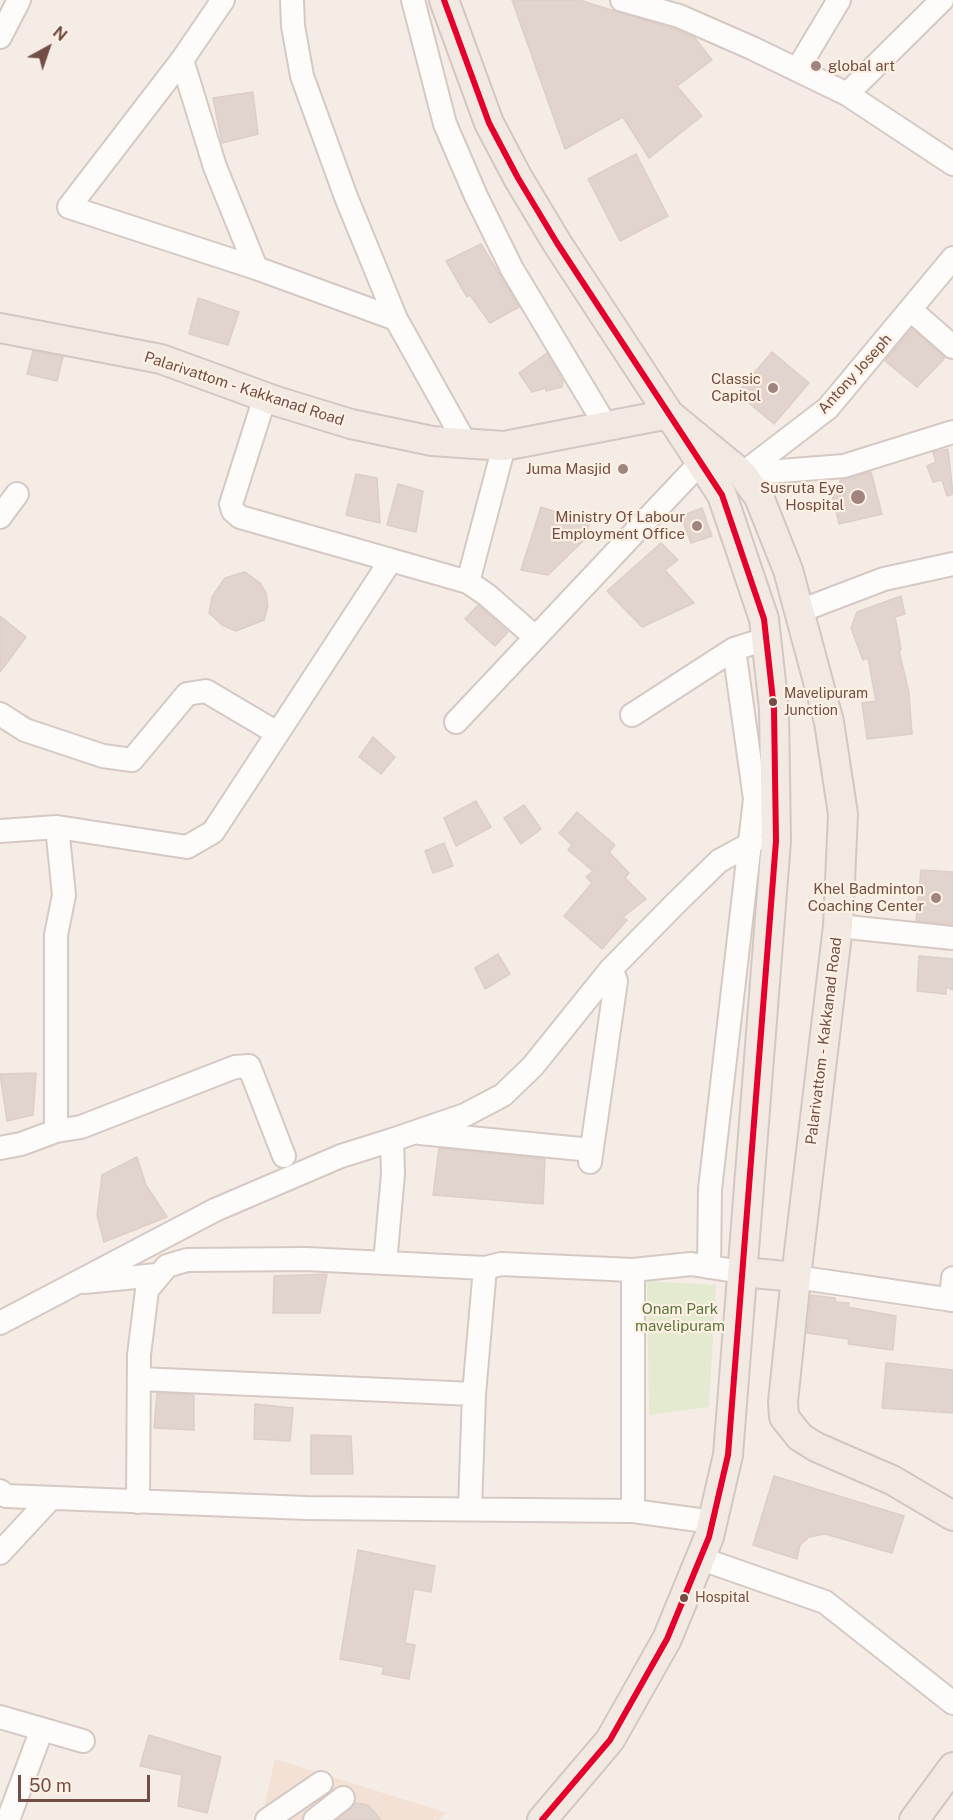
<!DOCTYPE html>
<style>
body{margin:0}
#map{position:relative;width:953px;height:1820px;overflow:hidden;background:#f5ece5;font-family:"Public Sans",sans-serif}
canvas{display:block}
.north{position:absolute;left:18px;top:18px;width:60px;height:60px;-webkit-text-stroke:4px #fff0e4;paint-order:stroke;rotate:40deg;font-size:16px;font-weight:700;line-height:24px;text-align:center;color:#724e46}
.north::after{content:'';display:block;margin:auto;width:21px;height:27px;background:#724e46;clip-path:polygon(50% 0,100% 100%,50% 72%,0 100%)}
.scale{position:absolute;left:18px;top:1775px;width:132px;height:27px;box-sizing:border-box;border:3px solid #724e46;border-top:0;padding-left:8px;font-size:18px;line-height:21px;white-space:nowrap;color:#724e46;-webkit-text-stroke:4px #fff0e4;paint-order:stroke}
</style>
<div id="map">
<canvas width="953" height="1820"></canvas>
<div class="north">N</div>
<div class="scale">50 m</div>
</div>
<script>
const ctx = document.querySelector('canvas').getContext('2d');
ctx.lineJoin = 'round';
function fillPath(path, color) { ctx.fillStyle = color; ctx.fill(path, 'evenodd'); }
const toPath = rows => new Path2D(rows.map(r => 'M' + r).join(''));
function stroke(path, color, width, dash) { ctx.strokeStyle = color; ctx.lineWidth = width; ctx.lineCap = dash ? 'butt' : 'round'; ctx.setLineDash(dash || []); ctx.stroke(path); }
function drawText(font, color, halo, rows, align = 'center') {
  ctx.font = font + ' "Public Sans",sans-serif'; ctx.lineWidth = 4.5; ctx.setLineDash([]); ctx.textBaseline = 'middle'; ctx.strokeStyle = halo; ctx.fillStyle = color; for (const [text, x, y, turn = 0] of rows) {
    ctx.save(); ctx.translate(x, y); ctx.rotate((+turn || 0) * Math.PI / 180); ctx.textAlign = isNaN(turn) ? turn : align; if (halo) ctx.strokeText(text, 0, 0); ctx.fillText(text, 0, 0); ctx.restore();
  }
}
fillPath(toPath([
 [275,1759,447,1813,438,1820,261,1820]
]), '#f3e1d6');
fillPath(toPath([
 [647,1281,716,1285,709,1407,649,1415]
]), '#e4eacf');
const building = toPath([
 [512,0,579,0,674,29,695,38,712,60,677,86,702,116,649,158,623,117,565,149,512,0],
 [253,92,258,134,222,143,213,98,253,92],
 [636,154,668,216,620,241,588,179,636,154],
 [481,244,519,307,490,323,470,295,467,297,446,261,481,244],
 [198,298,239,312,228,345,189,334,198,298],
 [912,329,945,358,917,387,885,361,912,329],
 [33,351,63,357,57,381,27,374,33,351],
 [772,352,809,383,774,424,737,393,772,352],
 [547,353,563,381,562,387,546,391,546,388,532,392,519,373,547,353],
 [948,449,953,494,947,496,942,480,933,482,927,466,936,462,933,452,948,449],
 [871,472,882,514,839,524,832,494,841,480,871,472],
 [356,474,377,478,380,523,346,515,356,474],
 [398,484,423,491,416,532,387,525,398,484],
 [541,507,589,523,586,538,548,575,521,570,541,507],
 [702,508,712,536,691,543,681,516,702,508],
 [661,543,678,560,665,570,694,603,642,627,607,591,661,543],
 [245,572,260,583,266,593,268,606,264,620,236,631,222,625,209,613,212,597,225,578,245,572],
 [901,596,905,614,895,617,901,650,899,651,909,693,912,734,867,739,862,703,876,701,868,658,863,660,851,628,857,612,901,596],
 [478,605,508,632,495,646,465,619,478,605],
 [0,616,26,637,0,672,0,616],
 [373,737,395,757,381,774,359,757,373,737],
 [476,801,491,827,456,846,444,818,476,801],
 [524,805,541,829,521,844,504,818,524,805],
 [577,812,615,845,609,852,629,873,625,878,646,899,623,917,627,920,602,949,564,916,592,883,586,877,593,871,568,850,572,845,559,833,577,812],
 [444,843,453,866,433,873,425,851,444,843],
 [921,870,953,872,953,924,916,921,921,870],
 [498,954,510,974,485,989,475,968,498,954],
 [919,956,953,959,953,990,946,987,946,994,917,991,919,956],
 [36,1073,33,1115,7,1121,0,1074,36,1073],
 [439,1148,545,1159,543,1204,433,1195,439,1148],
 [137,1157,146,1185,167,1217,104,1242,97,1215,102,1175,137,1157],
 [327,1274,320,1313,273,1313,274,1276,327,1274],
 [811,1295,835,1298,836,1302,849,1303,848,1307,896,1316,893,1350,848,1344,849,1339,807,1333,811,1295],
 [886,1363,953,1370,953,1413,882,1408,886,1363],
 [157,1393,194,1395,194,1430,154,1428,157,1393],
 [255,1404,293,1408,290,1441,254,1439,255,1404],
 [311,1435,351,1436,353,1474,311,1474,311,1435],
 [774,1476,904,1516,892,1553,825,1534,809,1537,800,1545,797,1559,753,1545,774,1476],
 [358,1550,435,1566,431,1592,414,1589,405,1643,415,1645,409,1679,382,1674,384,1667,340,1659,358,1550],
 [149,1735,221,1757,207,1813,178,1806,182,1775,140,1766,149,1735],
 [356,1803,368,1805,381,1820,337,1820,356,1803]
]);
fillPath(building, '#e1d3cd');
stroke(building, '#decec7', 1.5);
const minor = toPath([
 [223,0,182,60,69,207,256,268,396,319],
 [292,0,293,26,302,76,346,197,396,319,467,446],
 [413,0,445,124,476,196,512,269,606,426],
 [622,0,679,16,752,48,847,94,953,164],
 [0,37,19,0],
 [182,60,215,167,256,268],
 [797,70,839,0],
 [847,94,942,0],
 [912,311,953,347],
 [265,397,231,504,233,511,240,517,468,582,487,595,535,637],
 [742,474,828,408,953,258],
 [742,474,844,466,953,432],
 [0,517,17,494],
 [468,582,504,446],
 [800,611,884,579,953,564],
 [0,714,25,730,103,756,132,760,187,694,206,691,277,733],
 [632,715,734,649],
 [456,722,701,462],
 [0,831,57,827,187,847,213,832,391,560],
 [838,926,953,938],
 [56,1131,81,1127,235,1067,249,1066,284,1156],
 [420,1133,591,1150],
 [0,1148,21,1144,56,1131,56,935,64,895,57,827],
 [590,1162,616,981,611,969],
 [385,1263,393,1174,392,1140,465,1115,503,1095,533,1066,611,969,676,903,719,861,752,843],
 [709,1267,710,1189,755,799,734,649,766,639],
 [796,1277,953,1300],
 [84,1282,157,1275],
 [951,1300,953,1278],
 [0,1323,215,1210,341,1156,392,1140],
 [140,1379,474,1394],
 [0,1491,6,1496,306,1508,633,1511,713,1522],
 [138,1502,139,1355,147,1290,167,1266,187,1260,306,1259,485,1268,501,1264,633,1270,691,1264,742,1272],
 [470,1509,474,1394,485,1268],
 [633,1511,633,1270],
 [0,1553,51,1498],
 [699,1558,825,1602,953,1703],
 [0,1717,83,1741],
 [8,1820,42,1729],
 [267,1820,321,1783],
 [315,1820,343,1798]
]);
const major = toPath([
 [444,0,489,123,518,178,557,243,722,495,764,619,774,709,776,841,728,1455,709,1537,667,1639,610,1740,542,1820],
 [0,328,161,359,276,401,351,424,432,441,504,446,669,414,742,474,759,497,788,570,829,722,843,814,838,926,796,1277,783,1402,784,1417,800,1437,816,1447,892,1480,953,1516],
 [742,1272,796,1277],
 [914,1820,953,1767]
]);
stroke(minor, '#d6c9c3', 26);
stroke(major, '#d4c7c3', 32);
stroke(minor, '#fefcfb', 22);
stroke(major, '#f1e9e2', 28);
stroke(toPath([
 [444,0,489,123,518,178,557,243,722,495,764,619,774,709,776,841,728,1455,709,1537,667,1639,610,1740,542,1820]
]), '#e4002b', 6);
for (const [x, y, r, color] of [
 [816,66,6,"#a0857e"],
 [773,388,6,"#a0857e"],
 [623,469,6,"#a0857e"],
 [858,497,8,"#a0857e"],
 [697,526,6,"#a0857e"],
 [773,702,5,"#724e46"],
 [936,898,6,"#a0857e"],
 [684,1598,5,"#724e46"]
]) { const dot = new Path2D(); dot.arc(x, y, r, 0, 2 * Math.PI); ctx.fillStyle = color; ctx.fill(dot); stroke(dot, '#fff0e4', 2); }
drawText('14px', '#724e46', '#fff0e4', [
 ["Mavelipuram",784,694],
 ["Junction",784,711],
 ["Hospital",695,1598]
], 'left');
drawText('15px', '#724e46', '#fff0e4', [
 ["global art",828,66,"left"],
 ["Classic",761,379],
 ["Capitol",761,396],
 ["Juma Masjid",611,469],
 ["Susruta Eye",844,488],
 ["Hospital",844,505],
 ["Ministry Of Labour",685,517],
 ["Employment Office",685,534],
 ["Khel Badminton",924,889],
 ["Coaching Center",924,906]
], 'right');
drawText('15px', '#724e46', '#fff0e4', [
 ["Antony Joseph",855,374,-48],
 ["Palarivattom - Kakkanad Road",244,389,18],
 ["Palarivattom - Kakkanad Road",824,1041,-83]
]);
drawText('15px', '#59783e', '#fff0e4', [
 ["Onam Park",680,1309],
 ["mavelipuram",680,1326]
]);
</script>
